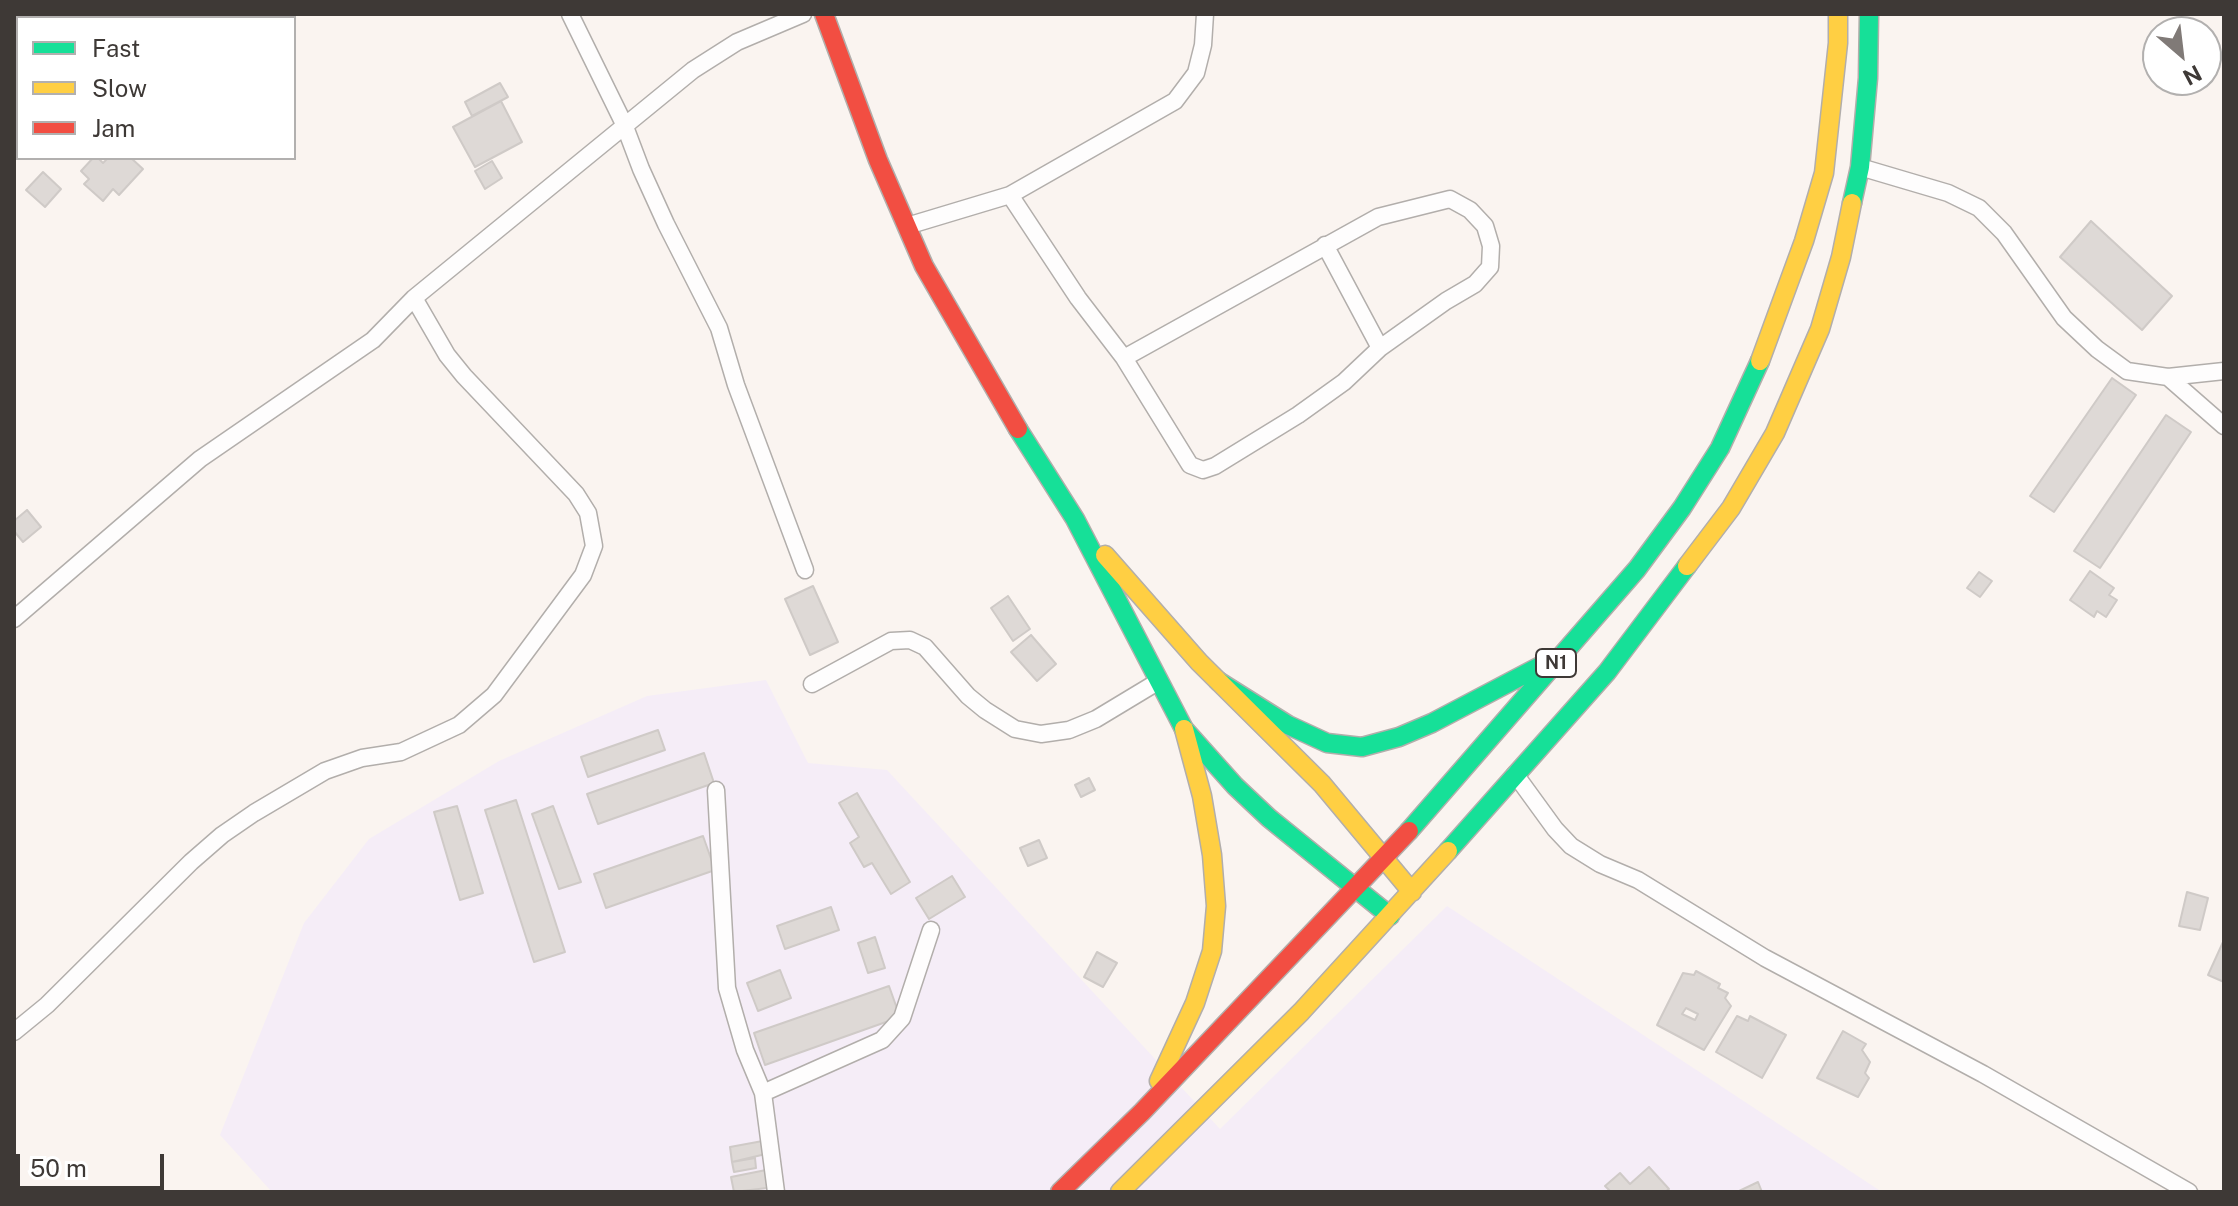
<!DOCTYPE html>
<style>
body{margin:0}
#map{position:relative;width:2238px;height:1206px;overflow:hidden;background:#faf4f0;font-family:"Public Sans",sans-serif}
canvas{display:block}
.frame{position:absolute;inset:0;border:16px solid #3e3936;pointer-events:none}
.legend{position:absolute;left:16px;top:16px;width:280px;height:144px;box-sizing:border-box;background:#fff;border:2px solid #b2b0af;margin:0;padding:10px 14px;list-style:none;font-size:24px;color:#3e3936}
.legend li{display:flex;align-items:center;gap:16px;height:40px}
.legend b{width:40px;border:2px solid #b2b0af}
.north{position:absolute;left:2142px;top:16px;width:80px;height:80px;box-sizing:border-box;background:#fff;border:2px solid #b2b0af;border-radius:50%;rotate:152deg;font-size:22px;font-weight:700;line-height:32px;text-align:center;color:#3e3936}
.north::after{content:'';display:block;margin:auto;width:28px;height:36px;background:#807a77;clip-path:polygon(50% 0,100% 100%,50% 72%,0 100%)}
.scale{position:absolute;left:16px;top:1154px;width:148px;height:36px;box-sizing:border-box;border:4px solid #3e3936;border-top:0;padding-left:10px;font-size:24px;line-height:28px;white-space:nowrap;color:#3e3936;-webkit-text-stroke:6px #fff;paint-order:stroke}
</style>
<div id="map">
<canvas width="2238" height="1206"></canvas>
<div class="frame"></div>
<ul class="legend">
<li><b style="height:10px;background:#16e098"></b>Fast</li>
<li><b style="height:10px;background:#ffcf43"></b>Slow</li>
<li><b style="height:10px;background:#f24e42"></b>Jam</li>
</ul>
<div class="north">N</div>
<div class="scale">50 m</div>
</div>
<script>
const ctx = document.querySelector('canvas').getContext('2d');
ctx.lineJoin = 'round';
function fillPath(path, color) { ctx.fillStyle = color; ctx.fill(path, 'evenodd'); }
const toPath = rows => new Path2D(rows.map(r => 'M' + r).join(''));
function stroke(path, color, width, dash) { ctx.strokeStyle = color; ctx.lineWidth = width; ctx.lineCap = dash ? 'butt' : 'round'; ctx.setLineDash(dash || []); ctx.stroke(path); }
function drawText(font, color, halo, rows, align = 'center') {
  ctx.font = font + ' "Public Sans",sans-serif'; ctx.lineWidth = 6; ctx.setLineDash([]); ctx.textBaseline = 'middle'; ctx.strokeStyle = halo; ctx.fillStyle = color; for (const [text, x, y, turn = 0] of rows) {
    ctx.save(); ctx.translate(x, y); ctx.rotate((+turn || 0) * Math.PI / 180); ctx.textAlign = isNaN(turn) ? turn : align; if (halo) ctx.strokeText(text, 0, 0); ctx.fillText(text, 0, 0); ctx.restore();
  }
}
fillPath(toPath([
 [766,680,808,763,887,770,1220,1129,1447,906,1882,1192,272,1192,220,1135,304,923,369,839,499,761,647,696]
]), '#f5edf7');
const building = toPath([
 [500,83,508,97,472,116,465,102,500,83],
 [501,101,522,142,475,167,453,127,501,101],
 [93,158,98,158,103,163,108,158,131,158,143,169,119,195,113,189,103,201,84,184,89,179,81,171,93,158],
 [492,161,502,178,485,189,475,171,492,161],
 [43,172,61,189,45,207,26,190,43,172],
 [2091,221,2172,296,2142,330,2060,257,2091,221],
 [2112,378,2136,395,2054,512,2030,496,2112,378],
 [2166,415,2191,432,2100,568,2074,551,2166,415],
 [27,510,41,527,23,542,14,531,14,521,27,510],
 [2090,571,2114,588,2109,595,2117,600,2106,617,2097,611,2094,617,2070,600,2090,571],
 [1979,572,1992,581,1980,597,1967,588,1979,572],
 [813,586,838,642,810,655,785,599,813,586],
 [1008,596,1030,629,1013,641,991,608,1008,596],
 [1031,635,1056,664,1037,681,1011,652,1031,635],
 [658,730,665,750,588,777,581,757,658,730],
 [704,753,714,783,598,824,587,794,704,753],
 [1089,778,1095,790,1081,797,1075,785,1089,778],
 [857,793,910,882,891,894,872,863,864,867,850,843,859,837,839,803,857,793],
 [516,800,565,952,534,962,485,810,516,800],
 [457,806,483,893,460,900,434,812,457,806],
 [553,806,581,882,559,889,532,814,553,806],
 [703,836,715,870,606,908,594,874,703,836],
 [1039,840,1047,858,1028,866,1020,848,1039,840],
 [952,876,965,897,929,919,916,898,952,876],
 [2187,892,2208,898,2200,930,2179,926,2187,892],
 [831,907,839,930,785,949,777,926,831,907],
 [875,937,885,968,868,973,858,943,875,937],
 [2223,942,2224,942,2224,982,2208,975,2223,942],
 [1097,952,1117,963,1103,987,1084,977,1097,952],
 [780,970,791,998,758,1011,747,983,780,970],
 [1696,971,1720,984,1718,988,1728,993,1725,998,1731,1006,1704,1050,1657,1025,1683,973,1694,975,1696,971],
 [1686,1008,1698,1014,1695,1020,1682,1014,1686,1008],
 [889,986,900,1017,765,1065,754,1033,889,986],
 [1737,1016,1748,1021,1750,1016,1786,1035,1762,1078,1716,1052,1737,1016],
 [1843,1031,1866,1044,1862,1050,1870,1062,1865,1073,1869,1078,1858,1097,1817,1078,1843,1031],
 [768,1140,770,1153,732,1162,730,1147,768,1140],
 [755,1158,756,1168,734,1172,732,1162,755,1158],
 [1649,1167,1669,1189,1665,1192,1611,1192,1605,1186,1620,1173,1630,1184,1649,1167],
 [771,1169,775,1187,734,1192,731,1177,771,1169],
 [1758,1182,1762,1192,1737,1192,1758,1182]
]);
fillPath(building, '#ded9d6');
stroke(building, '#cfcac7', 2);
const street = toPath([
 [570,14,624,124,641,169,666,224,719,328,736,385,805,570],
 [1860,167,1948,193,1979,208,2004,233,2064,318,2097,349,2127,371,2168,377,2224,426],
 [1010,195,1078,298,1124,358,1378,217,1450,199,1470,210,1485,226,1491,246,1490,267,1475,284,1446,301,1380,348,1344,382,1298,415,1215,466,1203,470,1190,465,1124,358],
 [907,226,1010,195,1175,101,1196,73,1203,45,1205,14],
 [1325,245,1380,348],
 [2168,377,2224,371],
 [14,619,200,459,373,340,414,298,693,70,737,42,803,14],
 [812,684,891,641,910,640,925,647,968,696,985,710,1015,729,1041,734,1069,730,1096,719,1159,681],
 [1515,774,1555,829,1571,846,1600,864,1638,880,1765,958,1983,1074,2189,1192],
 [716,790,727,988,745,1050,763,1093],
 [14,1032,47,1005,191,862,222,835,254,813,325,771,362,758,401,752,459,725,494,695,583,575,594,546,588,513,576,494,464,376,447,355,414,298],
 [776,1192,763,1093,882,1040,902,1018,931,930]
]);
const fast = toPath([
 [1852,203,1860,167,1868,78,1869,14],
 [1018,429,1075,519,1184,729,1235,786,1269,818,1390,916],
 [1218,681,1288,725,1327,743,1362,747,1399,737,1432,723,1548,662],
 [1409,831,1637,569,1682,508,1720,448,1760,361],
 [1448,851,1607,672,1687,566]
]);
const slow = toPath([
 [1760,361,1804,241,1824,173,1838,43,1838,14],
 [1105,555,1199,662,1322,784,1412,892],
 [1687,566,1731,508,1775,433,1820,329,1841,257,1852,203],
 [1159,1081,1195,1003,1212,951,1216,906,1212,855,1202,796,1184,729],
 [1120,1192,1301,1012,1448,851]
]);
const jam = toPath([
 [824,14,878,160,924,266,1018,429],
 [1060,1192,1142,1112,1409,831]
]);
stroke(street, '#b2aeab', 19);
stroke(fast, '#b2aeab', 21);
stroke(slow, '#b2aeab', 21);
stroke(jam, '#b2aeab', 21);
stroke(street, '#fefdfd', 16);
stroke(fast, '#16e098', 18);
stroke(slow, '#ffcf43', 18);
stroke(jam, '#f24e42', 18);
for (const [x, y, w] of [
 [1556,663,40]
]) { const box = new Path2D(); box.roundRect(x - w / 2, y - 14, w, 28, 6); ctx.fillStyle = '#fff'; ctx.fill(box); stroke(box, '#3e3936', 2); }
drawText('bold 18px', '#3e3936', null, [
 ["N1",1556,663]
]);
</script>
